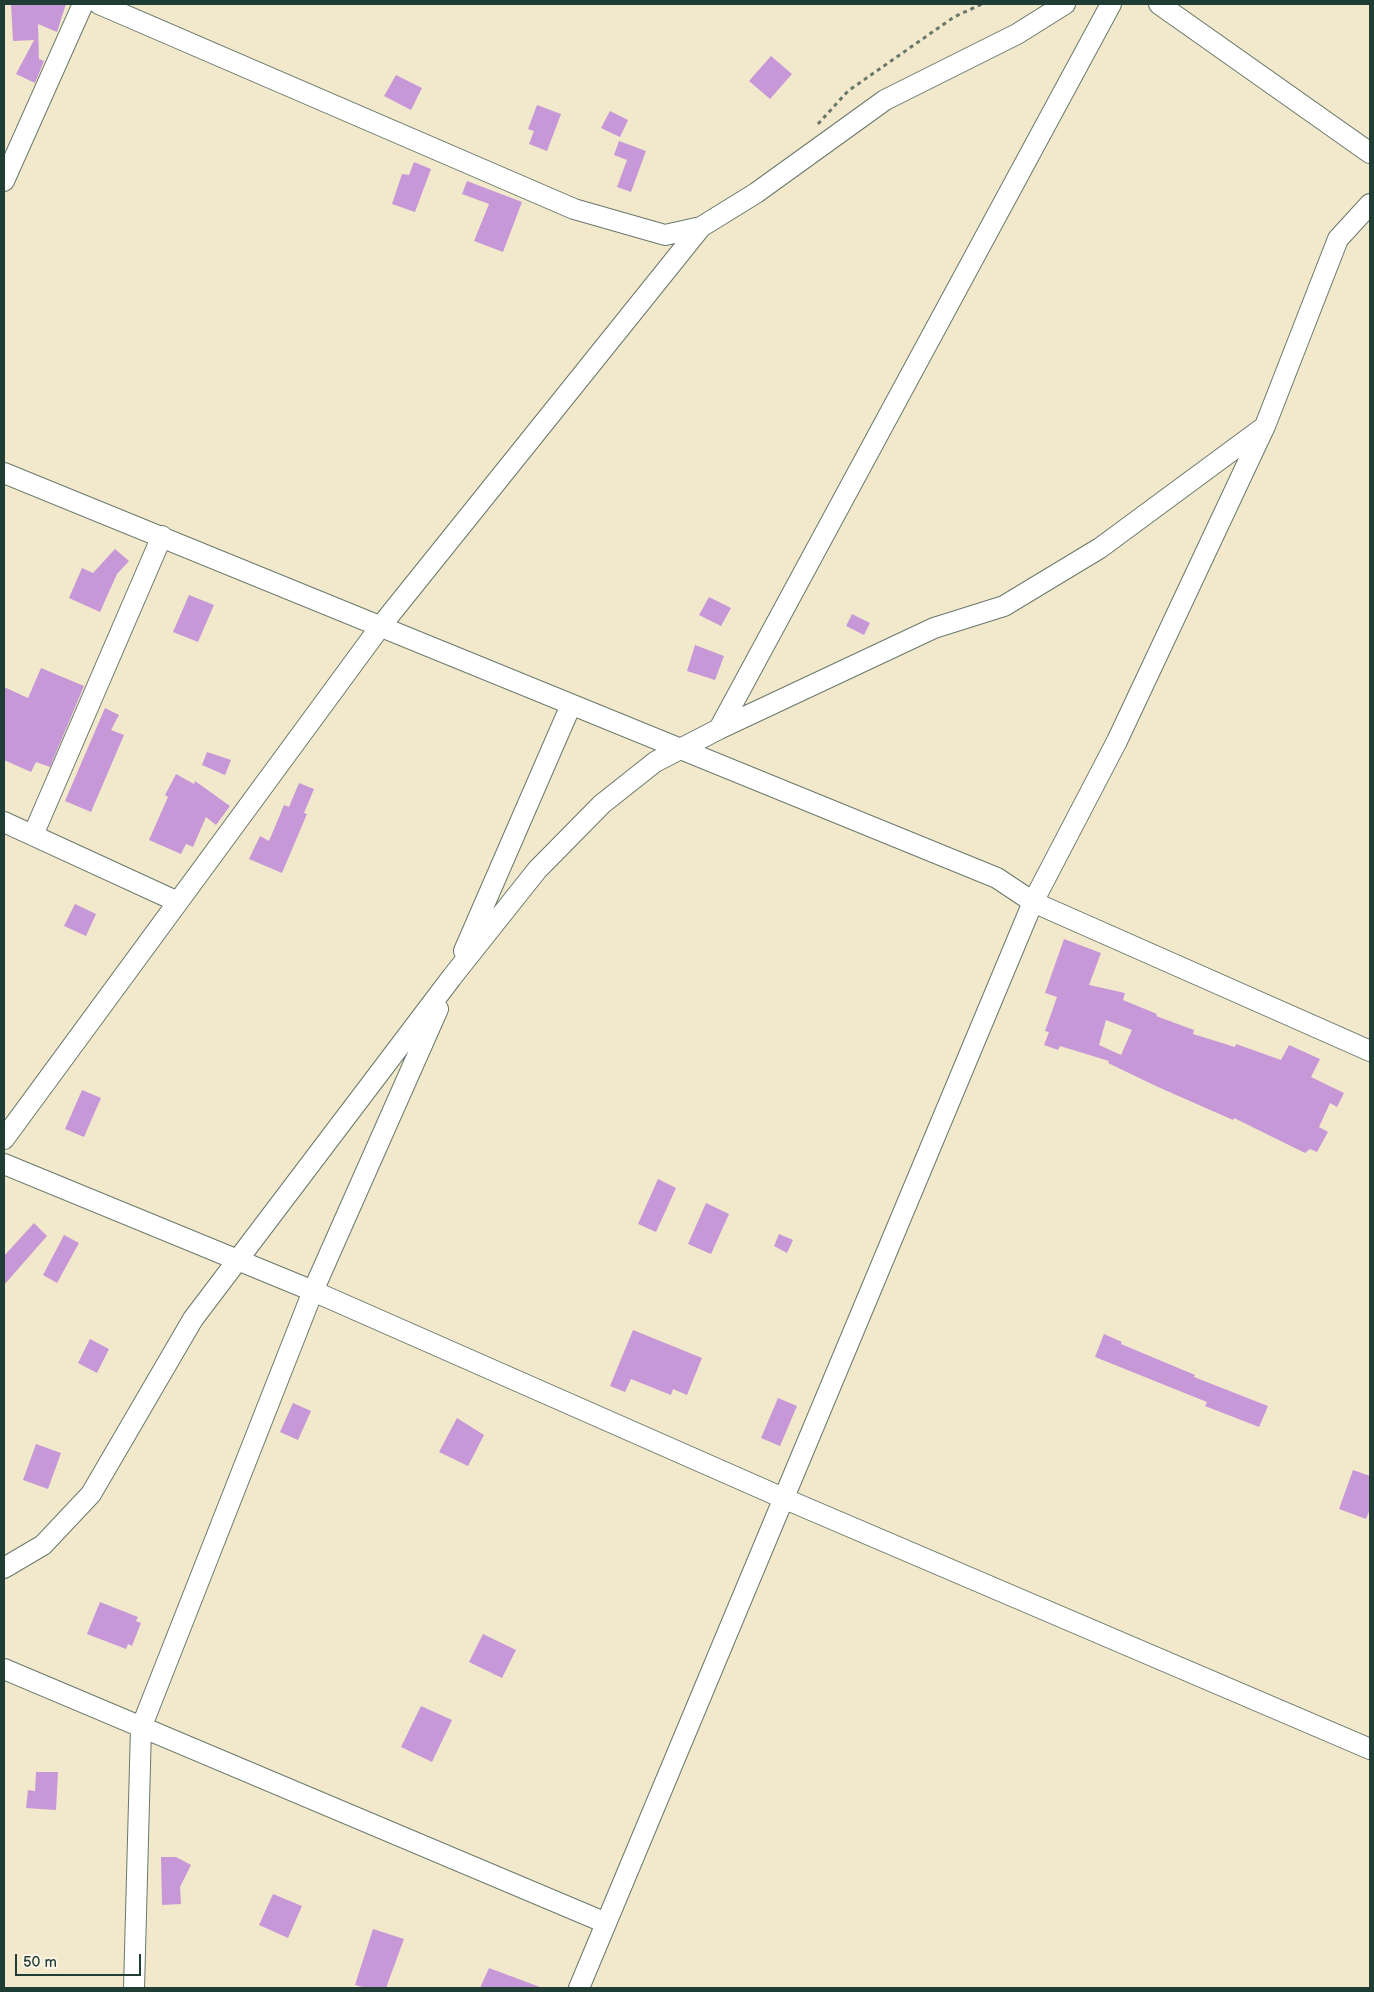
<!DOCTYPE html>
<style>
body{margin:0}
#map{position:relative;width:1374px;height:1992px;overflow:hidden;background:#f2e8cc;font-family:"Balsamiq Sans",sans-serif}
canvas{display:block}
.frame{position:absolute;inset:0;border:5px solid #1f3d34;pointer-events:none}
.scale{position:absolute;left:15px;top:1954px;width:126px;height:22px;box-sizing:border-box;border:2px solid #1f3d34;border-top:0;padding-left:6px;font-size:15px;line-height:18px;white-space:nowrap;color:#1f3d34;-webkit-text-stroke:4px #fcf5e5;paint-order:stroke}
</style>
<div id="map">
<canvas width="1374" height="1992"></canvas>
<div class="frame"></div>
<div class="scale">50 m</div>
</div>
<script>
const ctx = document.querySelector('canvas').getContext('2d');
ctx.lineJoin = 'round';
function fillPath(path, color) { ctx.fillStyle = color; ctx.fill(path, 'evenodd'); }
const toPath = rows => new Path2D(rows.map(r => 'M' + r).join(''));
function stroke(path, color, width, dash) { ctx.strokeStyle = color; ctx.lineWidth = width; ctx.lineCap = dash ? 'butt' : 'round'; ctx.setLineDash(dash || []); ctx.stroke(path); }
fillPath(toPath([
 [11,4,66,4,57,32,38,24,39,59,44,61,35,83,16,74,34,40,13,41],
 [771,56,792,74,770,99,749,81],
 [396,75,422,88,411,110,384,96],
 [537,105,561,114,547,151,529,144,534,131,528,129],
 [610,111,628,120,620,137,601,128],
 [619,141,646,151,631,192,617,187,627,160,614,155],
 [414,162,431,169,415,212,392,204,402,174,409,175],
 [467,181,522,202,503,252,474,241,489,204,462,194],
 [115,549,129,561,117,574,100,612,69,598,82,568,93,573],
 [189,595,214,605,198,642,173,632],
 [709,597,731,608,721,626,699,615],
 [852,614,870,623,864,635,846,626],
 [695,645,724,656,715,680,687,671],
 [41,668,84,686,50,767,36,762,31,772,4,760,4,687,28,698],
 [105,708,119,715,111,730,124,735,91,812,65,801],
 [207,752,231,760,225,775,202,765],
 [176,774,194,784,195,781,230,806,216,825,206,817,193,847,186,844,181,854,149,840,168,797,165,795],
 [299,783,314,789,304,813,307,814,282,873,249,859,260,836,269,841,284,805,289,807],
 [75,904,96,914,86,936,64,926],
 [1064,939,1101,953,1089,985,1125,993,1123,1000,1157,1014,1156,1016,1194,1030,1193,1034,1235,1047,1236,1044,1281,1060,1289,1045,1320,1059,1311,1077,1344,1093,1337,1107,1330,1103,1319,1127,1328,1132,1317,1152,1310,1149,1305,1153,1234,1118,1233,1120,1158,1087,1108,1063,1109,1061,1060,1046,1058,1050,1044,1045,1049,1032,1045,1031,1057,997,1045,993],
 [1106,1020,1132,1030,1121,1055,1099,1045],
 [82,1090,101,1098,84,1137,65,1129],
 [658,1179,676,1188,656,1232,638,1224],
 [706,1203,729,1214,711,1254,688,1244],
 [34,1223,47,1236,4,1285,4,1256],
 [779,1234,793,1240,787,1253,774,1246],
 [64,1235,79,1243,57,1283,43,1275],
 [633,1330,702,1358,687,1395,673,1389,671,1395,631,1379,625,1392,610,1386],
 [1104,1334,1122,1342,1121,1344,1195,1375,1194,1377,1268,1406,1259,1427,1205,1406,1207,1402,1095,1357],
 [90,1339,109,1349,97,1373,78,1363],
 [778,1398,797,1406,780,1446,761,1438],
 [293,1403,311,1411,298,1440,280,1432],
 [457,1418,484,1435,468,1466,439,1452],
 [36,1444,61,1453,48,1489,23,1480],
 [1353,1470,1370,1476,1370,1509,1366,1519,1339,1509],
 [100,1602,138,1617,136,1621,141,1623,132,1646,128,1644,126,1649,87,1634],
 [483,1634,516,1650,502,1678,469,1662],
 [421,1706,452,1720,432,1762,401,1747],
 [36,1772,58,1772,56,1810,26,1808,28,1790,35,1791],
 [161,1857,176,1857,191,1865,180,1887,181,1904,162,1905],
 [273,1894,302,1906,288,1938,259,1925],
 [373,1929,404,1939,386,1988,366,1988,355,1985],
 [489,1968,540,1987,540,1988,480,1988]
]), '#c798d7');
const street = toPath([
 [99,4,574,209,665,235,701,227,756,193,885,100,1017,34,1065,4],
 [1159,4,1370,153],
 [4,181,83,4],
 [4,473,997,878,1033,902,1370,1051],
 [719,729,1111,4],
 [4,822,178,902],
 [33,835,162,536],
 [464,951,571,705],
 [4,1139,380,627,701,227],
 [4,1164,313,1291,783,1498,1370,1749],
 [4,1568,43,1545,91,1494,193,1319,452,977,537,870,602,804,655,762,719,729,934,628,1004,606,1100,548,1264,427],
 [4,1669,606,1923],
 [134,1988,141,1728,313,1291,438,1009],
 [579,1988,1033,902,1117,741,1265,426,1338,239,1370,204]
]);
stroke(street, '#697969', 22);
stroke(toPath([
 [818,124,848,91,954,17,982,4]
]), '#697969', 3, [4, 4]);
stroke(street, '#fff', 20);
</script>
